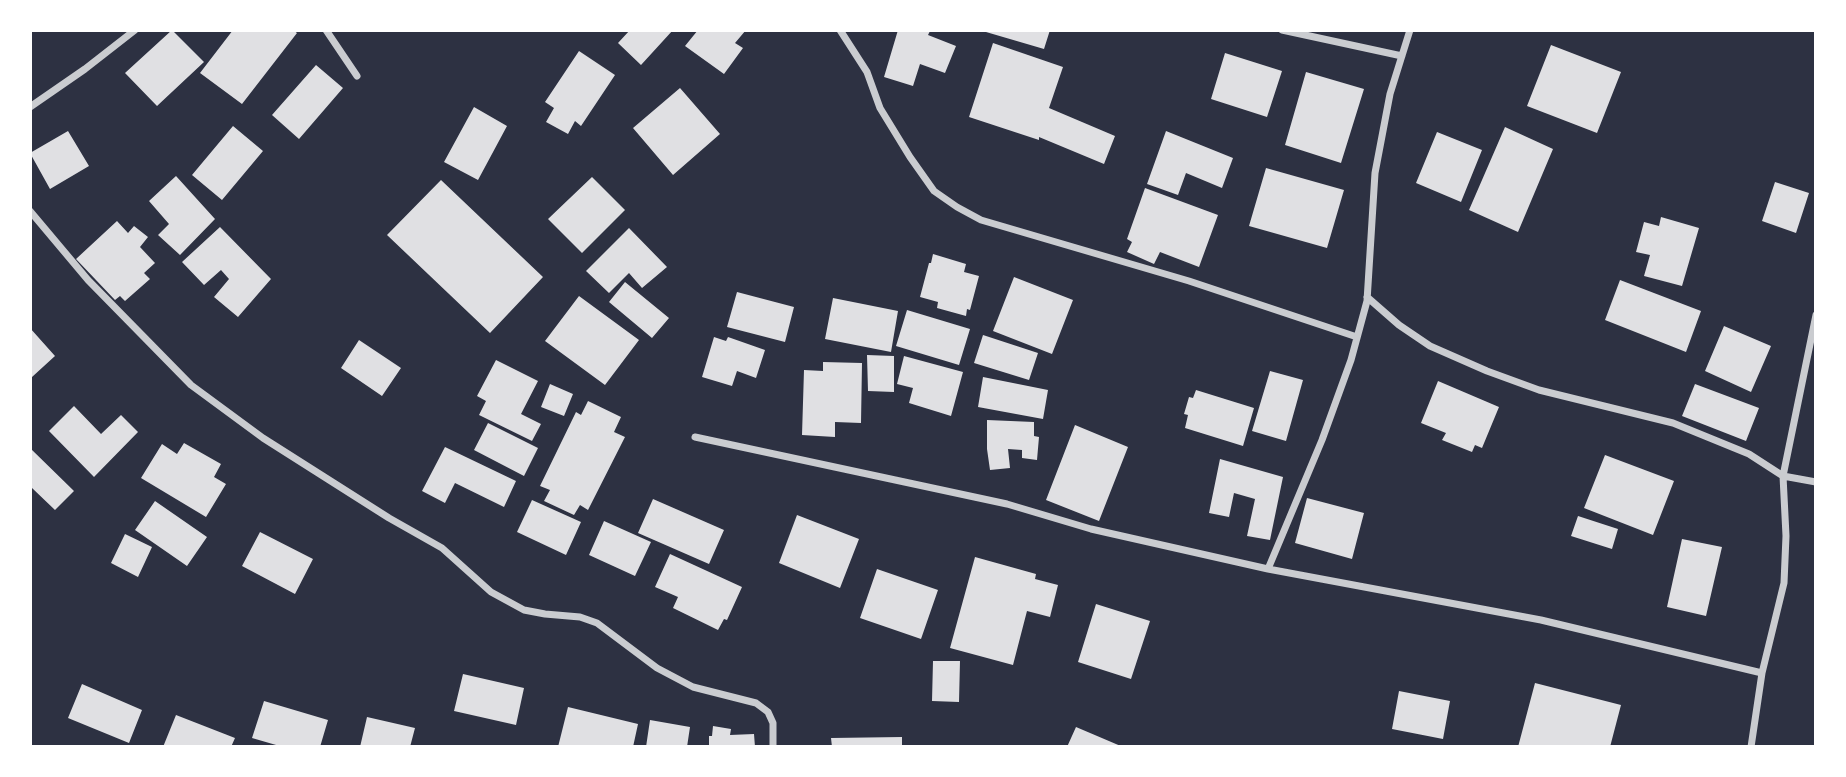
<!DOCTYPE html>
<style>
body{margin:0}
#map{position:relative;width:1846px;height:777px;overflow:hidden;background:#2d3142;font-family:Roboto,sans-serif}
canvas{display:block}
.frame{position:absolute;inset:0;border:32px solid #fff;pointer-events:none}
</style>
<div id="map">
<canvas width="1846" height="777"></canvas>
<div class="frame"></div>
</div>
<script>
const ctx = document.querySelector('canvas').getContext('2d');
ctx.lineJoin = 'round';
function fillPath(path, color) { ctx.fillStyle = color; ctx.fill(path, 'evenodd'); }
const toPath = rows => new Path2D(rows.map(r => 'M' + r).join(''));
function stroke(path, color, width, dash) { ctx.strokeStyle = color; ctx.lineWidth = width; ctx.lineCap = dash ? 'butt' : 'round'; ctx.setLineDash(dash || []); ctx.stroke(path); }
fillPath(toPath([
 [172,30,204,62,157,106,125,73],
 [233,30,293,30,297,33,242,104,200,73],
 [630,30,673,30,641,65,618,43],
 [698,30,746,30,735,43,743,48,724,74,685,46],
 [898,30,926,30,930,31,928,35,956,46,945,73,920,64,913,86,884,77],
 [987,30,1050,30,1044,49,986,32],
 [993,43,1063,67,1049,108,1115,136,1104,164,1039,137,1039,140,969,117],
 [1551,45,1621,72,1597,133,1527,106],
 [579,51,615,75,581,126,575,121,568,134,546,122,554,108,545,102],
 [1225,53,1282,71,1267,117,1211,99],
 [316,65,343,88,299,139,272,115],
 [1306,72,1364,89,1341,163,1285,145],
 [680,88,720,134,673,175,633,128],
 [474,107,507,126,478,180,444,162],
 [233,126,263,151,222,200,192,175],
 [1505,127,1553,149,1518,232,1469,210],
 [68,131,89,166,50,189,30,153],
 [1166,131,1233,158,1222,188,1186,173,1178,195,1147,184],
 [1437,132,1482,150,1461,202,1416,183],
 [1266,168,1344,190,1327,248,1249,226],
 [176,176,215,219,180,255,158,235,169,224,149,201],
 [592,177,625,210,582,253,548,219],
 [441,180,543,277,490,333,387,235],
 [1775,182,1809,193,1796,233,1762,221],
 [1145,188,1218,215,1199,267,1160,252,1154,264,1127,252,1132,242,1127,239],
 [1661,217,1699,228,1682,286,1644,276,1650,255,1636,252,1644,222,1659,226],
 [117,221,128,233,134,226,148,237,140,247,155,263,144,273,150,279,125,301,120,296,115,300,76,259],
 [220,227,271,279,238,317,214,297,229,279,221,270,204,285,182,262],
 [629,228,667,267,642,288,629,273,609,293,586,271],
 [933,254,966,264,964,272,979,276,970,310,967,309,966,316,937,308,938,302,920,297,929,263,931,263],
 [1014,277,1073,300,1052,354,993,331],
 [1620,280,1701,311,1686,352,1605,320],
 [625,282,669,318,652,338,609,302],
 [737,292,794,307,785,342,727,327],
 [579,296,639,340,605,385,545,341],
 [833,298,898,311,891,352,825,339],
 [907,310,970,329,959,365,896,346],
 [1724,326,1771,346,1751,392,1705,371],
 [30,328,55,356,32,377,30,374],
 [983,335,1038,353,1029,380,974,363],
 [714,337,726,341,728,337,765,350,756,378,737,371,732,386,702,377],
 [359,340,401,368,382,396,341,368],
 [867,355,894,356,894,392,868,391],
 [904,356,963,372,951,416,909,403,913,388,897,384],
 [496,360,538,381,521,414,541,424,532,441,479,415,486,401,477,396],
 [823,362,862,363,861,423,835,422,835,437,802,435,804,370,823,371],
 [1270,371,1303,380,1286,441,1252,431],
 [983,377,1048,390,1043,419,978,407],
 [1438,381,1499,407,1482,448,1475,445,1472,452,1442,440,1446,433,1421,423],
 [550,384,573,394,564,416,541,407],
 [1695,384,1759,408,1746,441,1682,416],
 [1196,390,1254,408,1243,446,1185,428,1188,415,1184,414,1189,397,1193,398],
 [588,401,621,417,614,432,625,437,588,510,580,505,574,515,544,501,550,490,540,486,576,412,581,415],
 [74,406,101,434,121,415,138,432,94,477,49,431],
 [987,420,1034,422,1034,436,1039,437,1037,460,1022,458,1022,450,1008,449,1010,468,990,470,987,449],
 [488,423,538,448,524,476,474,450],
 [1075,425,1128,447,1099,521,1046,500],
 [184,443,221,464,214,477,226,484,206,517,141,478,162,444,177,454],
 [445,447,516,481,504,507,455,483,445,503,422,491],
 [30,448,74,491,55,510,32,488,30,491],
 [1605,455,1674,481,1653,535,1584,508],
 [1220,459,1283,477,1270,540,1247,536,1255,499,1234,493,1229,517,1209,513],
 [1307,498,1364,513,1352,559,1295,543],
 [653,499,724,530,709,564,638,533],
 [532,500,581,522,566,555,517,532],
 [155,501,207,537,187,566,135,530],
 [797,515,859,539,840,588,779,563],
 [1578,516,1618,529,1612,549,1571,536],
 [604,521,651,542,635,576,589,555],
 [260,532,313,559,295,594,242,566],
 [125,534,152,547,138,577,111,563],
 [1682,539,1722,547,1706,616,1667,607],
 [670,554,742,587,727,620,724,619,718,630,673,608,678,597,655,587],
 [975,557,1036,574,1035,579,1058,585,1050,617,1027,611,1013,665,950,648],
 [877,569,938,590,921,639,860,618],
 [1096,604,1150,621,1131,679,1078,662],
 [933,661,960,661,959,702,932,701],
 [463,674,524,688,516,725,454,711],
 [1535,683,1621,705,1610,747,1518,747],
 [82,684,142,710,129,743,68,718],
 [1399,691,1450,701,1443,739,1392,729],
 [264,701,328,720,320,747,283,747,252,738],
 [568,707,638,724,633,747,558,747],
 [176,715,235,738,231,747,163,747],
 [367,717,415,728,410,747,360,747],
 [650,720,690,727,687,747,646,747],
 [713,726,731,729,730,735,754,734,755,747,709,747,709,736,712,736],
 [1076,727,1123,747,1067,747],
 [902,737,902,747,832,747,831,738]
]), '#e0e0e3');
stroke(toPath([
 [326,30,357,76],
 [840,30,867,72,880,108,910,157,934,191,957,207,981,220,1189,281,1357,337],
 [1282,30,1402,56],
 [30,107,85,69,135,30],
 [30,211,88,280,191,385,263,438,389,518,442,548,491,592,524,610,545,614,580,617,597,623,657,668,693,687,756,703,768,712,773,723,773,747],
 [1367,297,1399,325,1430,346,1487,371,1539,390,1673,423,1749,454,1783,476,1816,482],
 [695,437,1007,504,1091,529,1268,569,1541,620,1762,673],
 [1268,569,1322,440,1351,360,1367,301,1375,173,1390,94,1410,30],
 [1751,747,1762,673,1784,583,1786,536,1783,476,1816,315]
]), '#caccd0', 7);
</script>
